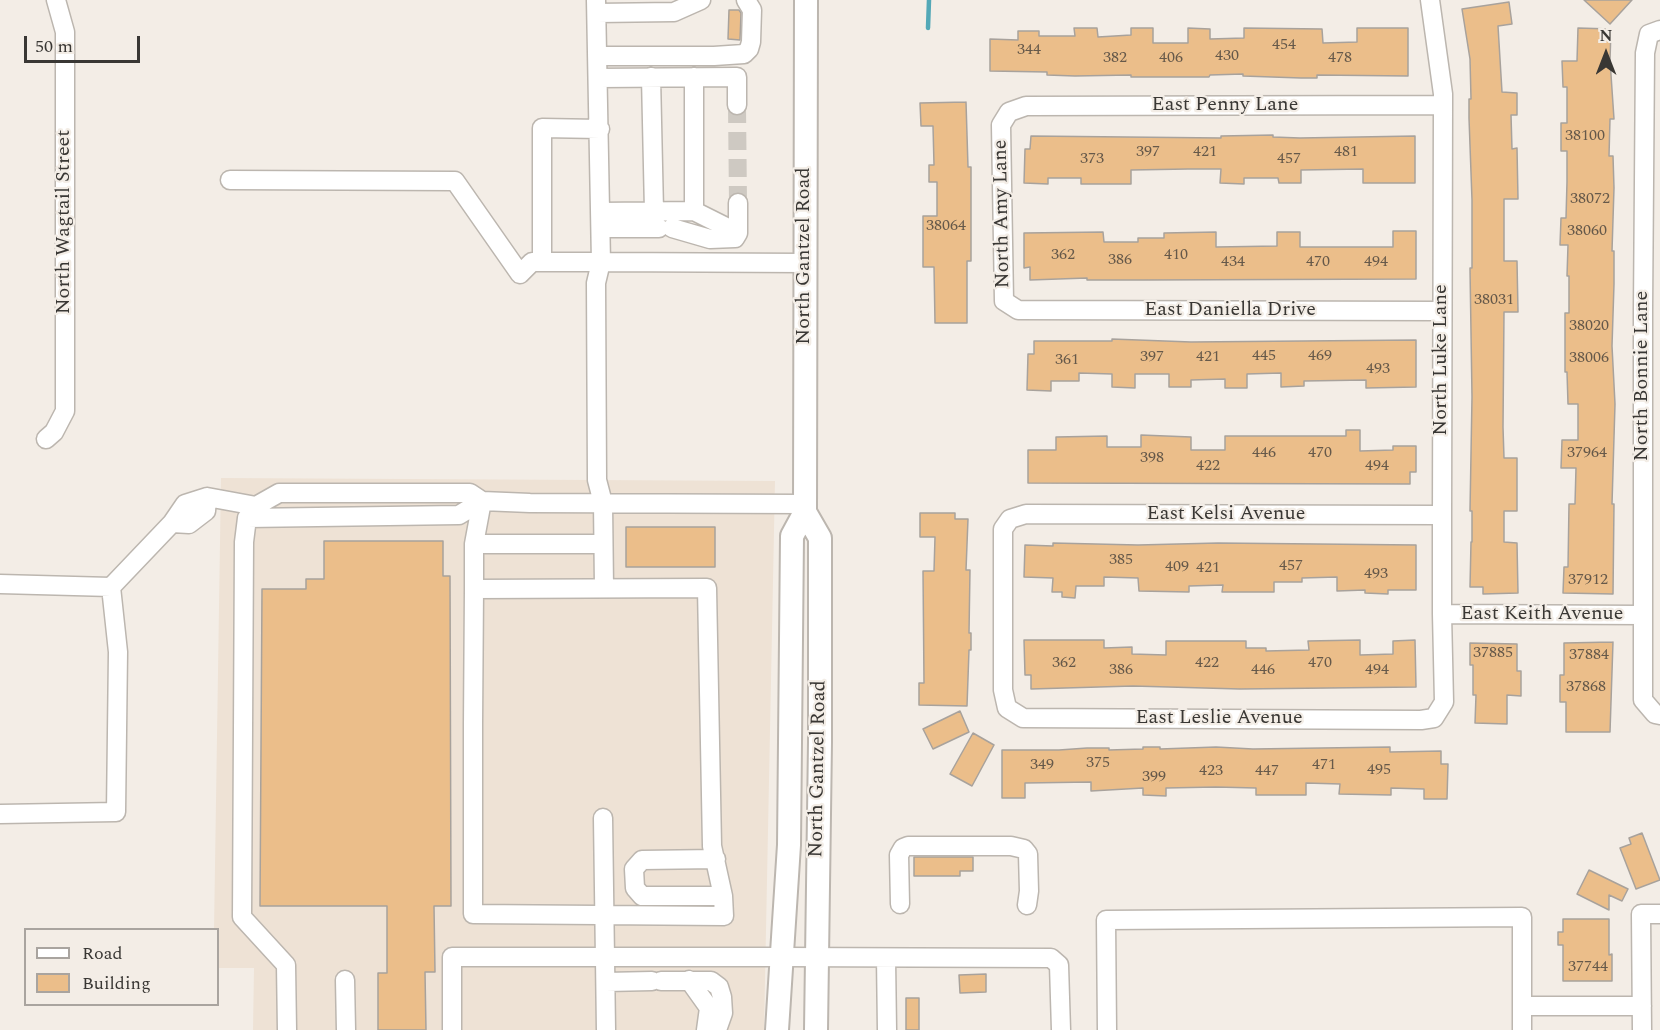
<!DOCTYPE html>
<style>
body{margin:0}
#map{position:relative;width:1660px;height:1030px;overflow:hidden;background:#f3ede6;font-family:Spectral,serif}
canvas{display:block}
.legend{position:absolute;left:24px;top:928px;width:195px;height:78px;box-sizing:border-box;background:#f3ede6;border:2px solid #a9a49f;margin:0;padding:8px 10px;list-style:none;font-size:18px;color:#393734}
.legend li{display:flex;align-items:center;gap:12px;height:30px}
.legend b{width:30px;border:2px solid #a9a49f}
.north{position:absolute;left:1576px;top:24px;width:60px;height:60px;-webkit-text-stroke:4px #f3ede6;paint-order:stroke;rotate:0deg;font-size:16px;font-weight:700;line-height:24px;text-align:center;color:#393734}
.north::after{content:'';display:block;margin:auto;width:21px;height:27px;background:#393734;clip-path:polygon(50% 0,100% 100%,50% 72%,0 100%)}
.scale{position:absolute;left:24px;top:36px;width:116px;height:27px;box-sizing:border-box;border:3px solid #393734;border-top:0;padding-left:8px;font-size:18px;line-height:21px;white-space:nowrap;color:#393734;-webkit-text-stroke:4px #f3ede6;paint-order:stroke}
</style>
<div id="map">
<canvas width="1660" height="1030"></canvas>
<ul class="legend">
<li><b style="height:8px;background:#fff"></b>Road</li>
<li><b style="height:16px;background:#ebbe8a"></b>Building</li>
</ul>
<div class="north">N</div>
<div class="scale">50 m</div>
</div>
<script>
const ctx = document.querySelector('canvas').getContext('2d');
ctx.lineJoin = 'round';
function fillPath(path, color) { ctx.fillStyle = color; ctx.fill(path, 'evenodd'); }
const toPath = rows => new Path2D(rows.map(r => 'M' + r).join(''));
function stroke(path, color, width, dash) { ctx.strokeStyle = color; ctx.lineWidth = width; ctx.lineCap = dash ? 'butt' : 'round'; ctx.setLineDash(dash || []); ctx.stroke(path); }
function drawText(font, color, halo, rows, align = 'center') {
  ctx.font = font + ' Spectral,serif'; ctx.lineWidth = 4.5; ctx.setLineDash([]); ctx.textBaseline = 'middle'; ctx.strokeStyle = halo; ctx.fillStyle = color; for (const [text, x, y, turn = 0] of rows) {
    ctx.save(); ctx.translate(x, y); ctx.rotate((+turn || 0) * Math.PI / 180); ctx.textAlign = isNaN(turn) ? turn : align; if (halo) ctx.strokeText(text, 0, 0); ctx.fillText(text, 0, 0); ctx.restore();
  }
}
fillPath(toPath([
 [221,478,775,481,764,1030,253,1030,254,968,218,968,218,930,214,930]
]), '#eee2d5');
stroke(toPath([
 [928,28,929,0]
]), '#53a8b7', 4.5);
const building = toPath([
 [1584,0,1632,0,1610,24,1584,0],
 [1509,2,1512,24,1498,26,1502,92,1517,93,1517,115,1511,115,1512,149,1517,148,1518,199,1504,199,1504,261,1517,261,1518,312,1504,312,1503,427,1504,458,1517,458,1517,511,1504,511,1504,542,1517,543,1518,593,1483,594,1483,587,1470,587,1471,542,1472,542,1472,511,1470,511,1472,397,1470,268,1472,268,1472,200,1469,118,1469,99,1471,99,1470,59,1462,9,1509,2],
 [729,10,739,10,741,13,740,40,728,39,729,10],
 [1074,28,1097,28,1098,37,1131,35,1131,28,1153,28,1153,43,1188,43,1188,28,1210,29,1210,39,1244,38,1244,28,1322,29,1323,43,1357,42,1357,28,1408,28,1408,76,1317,75,1317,78,1301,78,1243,76,1243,74,1210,75,1209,77,1131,77,1131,75,1075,76,1047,75,1047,72,990,71,990,39,1018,40,1018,31,1039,31,1039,36,1075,36,1074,28],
 [1578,28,1611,29,1610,60,1614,119,1610,119,1609,156,1613,156,1614,188,1612,251,1614,251,1614,284,1612,346,1615,404,1612,504,1614,504,1613,594,1563,593,1564,567,1568,567,1569,504,1575,504,1576,468,1561,468,1562,440,1578,440,1578,404,1568,404,1567,372,1565,372,1565,313,1569,313,1569,276,1567,276,1568,245,1560,245,1561,218,1566,218,1567,182,1567,151,1561,151,1561,123,1567,123,1567,87,1563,87,1562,61,1577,61,1578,28],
 [966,102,968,167,971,167,971,261,967,261,967,323,935,323,934,267,923,267,923,216,937,216,937,182,929,182,929,165,934,165,933,126,921,126,920,103,966,102],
 [1273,135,1273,137,1300,138,1415,136,1415,183,1363,183,1363,169,1301,170,1301,183,1279,183,1278,178,1244,178,1244,184,1220,183,1221,169,1188,169,1131,170,1131,184,1081,184,1081,178,1048,178,1048,184,1024,183,1025,149,1030,149,1031,136,1221,138,1221,136,1273,135],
 [1393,231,1416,231,1416,279,1144,280,1087,280,1087,278,1030,280,1030,267,1024,268,1024,233,1103,232,1104,242,1138,242,1138,238,1164,238,1164,233,1216,232,1216,247,1277,246,1277,232,1300,232,1300,247,1393,247,1393,231],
 [1112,339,1191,342,1416,340,1416,387,1366,388,1366,380,1304,381,1304,386,1281,387,1281,373,1247,374,1247,388,1225,388,1225,379,1191,380,1191,387,1169,387,1169,374,1135,374,1135,388,1112,387,1112,374,1079,373,1079,381,1051,381,1051,391,1027,390,1028,354,1034,354,1034,341,1112,341,1112,339],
 [1346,430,1360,430,1360,451,1393,450,1393,446,1416,446,1416,472,1410,472,1410,484,1028,483,1028,450,1056,450,1056,437,1107,436,1107,447,1141,447,1141,435,1191,437,1191,450,1225,450,1225,436,1346,436,1346,430],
 [920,513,955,513,955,519,968,519,966,570,970,570,969,633,971,633,971,650,969,650,967,706,919,705,919,683,924,683,923,571,934,571,935,537,920,537,920,513],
 [626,527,715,527,715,567,626,567,626,527],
 [324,541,443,541,443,576,450,576,451,906,434,906,435,972,425,972,426,1030,378,1030,378,973,387,973,387,906,260,906,262,589,306,589,306,579,324,579,324,541],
 [1053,543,1138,545,1218,543,1416,545,1416,590,1388,590,1388,594,1365,593,1365,590,1337,591,1337,577,1302,578,1302,582,1274,582,1274,592,1222,592,1223,585,1189,586,1189,592,1139,591,1138,578,1104,577,1104,586,1076,586,1075,598,1062,597,1062,592,1052,592,1053,578,1024,577,1025,545,1053,546,1053,543],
 [1024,640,1104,640,1104,648,1132,647,1132,654,1166,655,1166,641,1246,641,1246,648,1266,648,1266,651,1309,650,1308,641,1360,640,1360,655,1393,654,1393,641,1415,640,1416,687,1240,689,1133,686,1031,689,1031,675,1025,675,1024,640],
 [1613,642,1610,732,1566,732,1566,702,1560,702,1560,675,1564,675,1564,643,1613,642],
 [1470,643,1517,644,1517,671,1521,671,1521,696,1507,695,1507,724,1475,723,1476,695,1473,695,1473,665,1470,665,1470,643],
 [960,711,969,732,933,749,923,729,960,711],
 [973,733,994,745,972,786,950,774,973,733],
 [1143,747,1160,747,1160,749,1216,747,1253,749,1390,747,1390,752,1441,751,1441,764,1448,764,1447,799,1424,799,1424,789,1391,788,1391,795,1339,794,1340,784,1306,783,1306,795,1256,795,1256,788,1216,787,1166,788,1166,796,1143,795,1143,788,1091,791,1091,782,1025,783,1025,798,1002,798,1002,750,1059,750,1087,748,1109,748,1109,750,1143,749,1143,747],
 [1642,833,1660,880,1636,889,1620,848,1631,844,1629,838,1642,833],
 [914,857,973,857,973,871,960,871,960,876,914,876,914,857],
 [1589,870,1628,889,1622,901,1609,895,1609,910,1577,894,1589,870],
 [1563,919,1609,919,1609,955,1612,954,1612,981,1563,981,1563,945,1558,945,1558,932,1563,932,1563,919],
 [986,974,986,992,960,993,959,975,986,974],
 [906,998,919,998,919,1030,906,1030,906,998]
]);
fillPath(building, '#ebbe8a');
stroke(building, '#a8a29c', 1.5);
stroke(toPath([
 [737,105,738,203]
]), '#cec9c2', 18, [18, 9]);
const minor = toPath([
 [596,0,601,262,805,263],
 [1430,0,1443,94,1443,105,1442,515,1442,614,1444,702,1434,718,1421,720,1023,718,1007,708,1003,690,1003,529,1010,519,1026,514,1442,515],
 [597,13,674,12,701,0],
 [1660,30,1649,34,1645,53,1643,310,1643,700,1655,714,1660,715],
 [597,56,714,56,744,54,749,49,751,42,752,10,746,0],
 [651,77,654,211],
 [694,77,694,211],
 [598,78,737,77,737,105],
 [230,180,455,181,520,274,532,262,601,262,596,283,597,480,603,503,604,588],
 [601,212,694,211,738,233],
 [601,228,659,228],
 [672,228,710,239,735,238,738,233,738,203],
 [542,262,542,128,600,129],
 [1442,311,1018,310,1004,301,1001,125,1009,112,1026,106,1443,105],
 [46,439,54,432,65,411,65,32,56,0],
 [247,518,459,515,482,501],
 [172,523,189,524,206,511,207,497],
 [474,544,603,544],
 [0,584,111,587,172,523,185,504,207,497,256,506],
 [474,589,707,588,712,846,723,896,724,916,473,914,473,724,474,589,474,544,482,501],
 [1442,614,1643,615],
 [0,814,116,812,118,652,111,587],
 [603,818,606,1030],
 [716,859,642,860,634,869,635,888,642,896,723,896],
 [900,904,899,855,903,848,908,846,1011,846,1024,849,1028,854,1029,891,1027,905],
 [886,958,887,1030],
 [345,980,346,1030],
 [689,980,709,1008,706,1030],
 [661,981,711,981,719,987,722,997,723,1013,717,1030],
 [606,982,652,981],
 [1522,1006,1642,1006],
 [287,1030,286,965,242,917,244,542,247,518,256,506,279,493,470,493,482,501,530,503,805,504],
 [452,1030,452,957,781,957,1051,958,1059,965,1061,1030],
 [1107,1030,1106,920,1522,917,1522,1030],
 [1642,1030,1641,914,1660,914]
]);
const major = toPath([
 [805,512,820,538,820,742,816,1030],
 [777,1030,789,845,792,536,805,512,806,0]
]);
stroke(minor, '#bcb6af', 21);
stroke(major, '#bcb6af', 26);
stroke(minor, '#fff', 18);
stroke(major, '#fff', 22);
drawText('16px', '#66594a', null, [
 ["454",1284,46],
 ["344",1029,51],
 ["430",1227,57],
 ["382",1115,59],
 ["406",1171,59],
 ["478",1340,59],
 ["38100",1585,137],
 ["397",1148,153],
 ["421",1205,153],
 ["481",1346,153],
 ["373",1092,160],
 ["457",1289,160],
 ["38072",1590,200],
 ["38064",946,227],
 ["38060",1587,232],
 ["362",1063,256],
 ["410",1176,256],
 ["386",1120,261],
 ["434",1233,263],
 ["470",1318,263],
 ["494",1376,263],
 ["38031",1494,301],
 ["38020",1589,327],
 ["445",1264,357],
 ["469",1320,357],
 ["397",1152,358],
 ["421",1208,358],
 ["38006",1589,359],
 ["361",1067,361],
 ["493",1378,370],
 ["446",1264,454],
 ["470",1320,454],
 ["37964",1587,454],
 ["398",1152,459],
 ["422",1208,467],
 ["494",1377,467],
 ["385",1121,561],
 ["457",1291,567],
 ["409",1177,568],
 ["421",1208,569],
 ["493",1376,575],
 ["37912",1588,581],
 ["37885",1493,654],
 ["37884",1589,656],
 ["362",1064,664],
 ["422",1207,664],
 ["470",1320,664],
 ["386",1121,671],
 ["446",1263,671],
 ["494",1377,671],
 ["37868",1586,688],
 ["375",1098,764],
 ["349",1042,766],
 ["471",1324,766],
 ["495",1379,771],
 ["423",1211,772],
 ["447",1267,772],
 ["399",1154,778],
 ["37744",1588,968]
]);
drawText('20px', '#393734', '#f3ede6', [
 ["East Penny Lane",1225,106],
 ["North Amy Lane",1003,214,-91],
 ["North Wagtail Street",65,222,-90],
 ["North Gantzel Road",805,256,-90],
 ["East Daniella Drive",1230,311],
 ["North Luke Lane",1442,360,-90],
 ["North Bonnie Lane",1643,376,-90],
 ["East Kelsi Avenue",1226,515],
 ["East Keith Avenue",1542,615],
 ["East Leslie Avenue",1219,719],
 ["North Gantzel Road",819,769,-89]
]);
</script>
